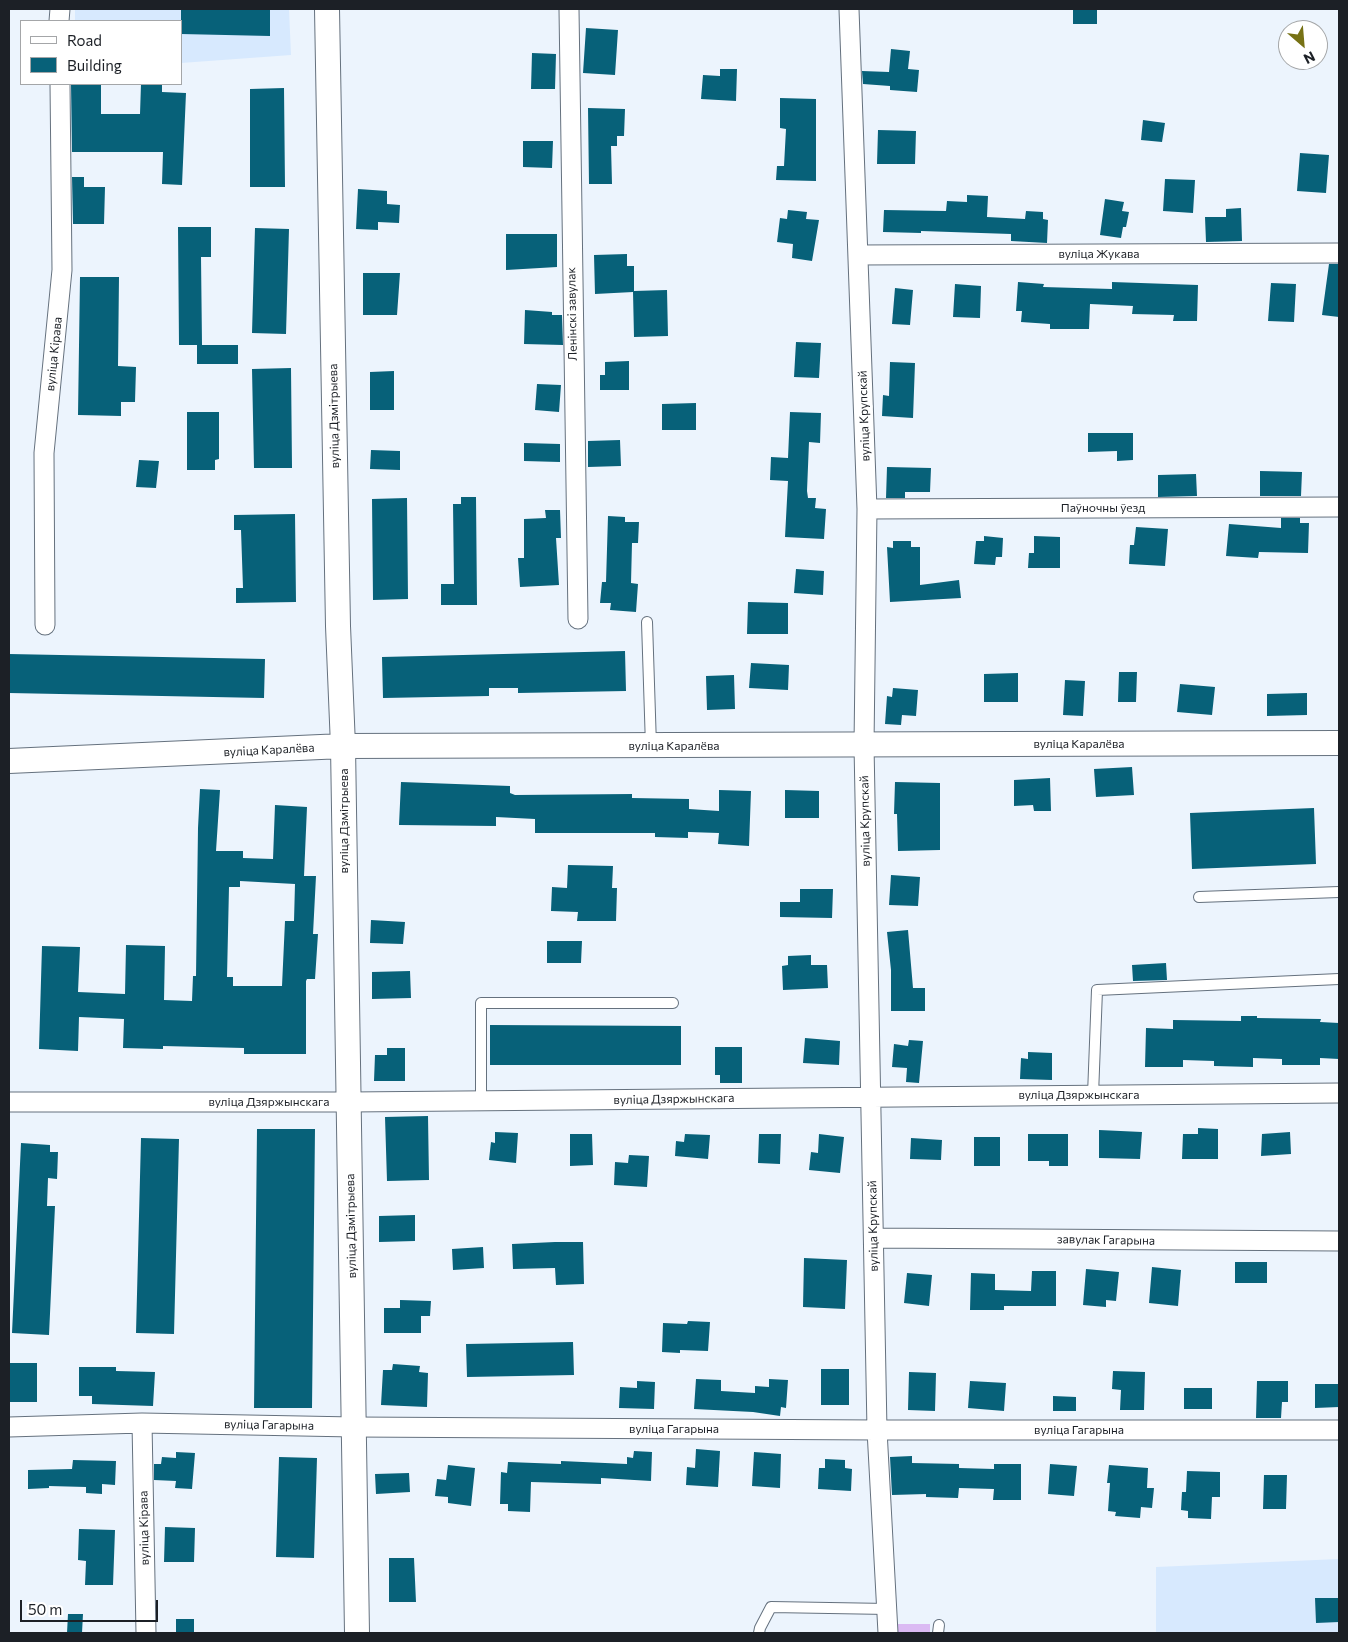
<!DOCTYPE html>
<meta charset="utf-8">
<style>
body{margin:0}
#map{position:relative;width:1348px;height:1642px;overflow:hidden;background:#ecf4fd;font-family:Commissioner,sans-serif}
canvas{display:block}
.frame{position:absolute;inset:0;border:10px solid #1c2026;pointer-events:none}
.legend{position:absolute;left:20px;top:20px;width:162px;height:65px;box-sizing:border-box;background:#fff;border:1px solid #a4a6a8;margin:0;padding:6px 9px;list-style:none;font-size:15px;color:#1c2026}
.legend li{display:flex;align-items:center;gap:10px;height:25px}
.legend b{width:25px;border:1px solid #a4a6a8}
.north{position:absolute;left:1278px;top:20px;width:50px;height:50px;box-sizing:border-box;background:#fff;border:1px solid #a4a6a8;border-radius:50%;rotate:153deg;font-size:14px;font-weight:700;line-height:20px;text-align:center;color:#1c2026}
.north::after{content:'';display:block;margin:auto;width:18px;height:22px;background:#777215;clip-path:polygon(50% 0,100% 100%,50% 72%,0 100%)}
.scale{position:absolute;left:20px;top:1600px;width:138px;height:22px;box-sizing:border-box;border:2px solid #1c2026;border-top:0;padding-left:6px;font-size:15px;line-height:18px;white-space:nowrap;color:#1c2026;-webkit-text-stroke:4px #fff;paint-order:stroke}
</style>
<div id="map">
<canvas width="1348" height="1642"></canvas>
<div class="frame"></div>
<ul class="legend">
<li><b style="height:6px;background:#fff"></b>Road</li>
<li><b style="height:14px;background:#076179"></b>Building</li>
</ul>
<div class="north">N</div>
<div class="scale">50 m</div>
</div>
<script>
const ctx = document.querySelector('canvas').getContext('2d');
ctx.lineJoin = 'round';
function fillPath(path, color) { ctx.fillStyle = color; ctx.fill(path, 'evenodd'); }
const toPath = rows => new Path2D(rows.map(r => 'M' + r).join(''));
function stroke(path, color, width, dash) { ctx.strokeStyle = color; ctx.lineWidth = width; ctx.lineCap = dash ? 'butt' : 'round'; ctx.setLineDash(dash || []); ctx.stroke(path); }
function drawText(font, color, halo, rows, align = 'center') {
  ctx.font = font + ' Commissioner,sans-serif'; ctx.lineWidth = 5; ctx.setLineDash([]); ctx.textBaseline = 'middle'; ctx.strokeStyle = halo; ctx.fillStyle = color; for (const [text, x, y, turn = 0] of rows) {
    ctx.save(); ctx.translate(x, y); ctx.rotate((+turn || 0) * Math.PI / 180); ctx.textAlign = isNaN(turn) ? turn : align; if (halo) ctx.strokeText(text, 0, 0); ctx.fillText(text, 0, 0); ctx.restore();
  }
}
fillPath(toPath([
 [75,9,289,9,291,55,181,63,181,21,75,21],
 [1339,1559,1339,1633,1156,1633,1156,1567]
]), '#d7e9fe');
fillPath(toPath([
 [898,1624,930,1624,930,1633,898,1633]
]), '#dbbaf3');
fillPath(toPath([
 [181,9,270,9,270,36,181,34],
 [1073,9,1097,9,1097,24,1073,24],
 [586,28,618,30,615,75,583,73],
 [891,49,910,51,908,69,919,70,917,92,890,90,890,86,863,84,862,71,889,72],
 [532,53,556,54,555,89,531,89],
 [720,69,737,69,736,101,701,99,703,75,720,76],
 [71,84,101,84,101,114,140,114,141,84,162,84,162,92,186,93,182,185,162,184,163,152,72,152],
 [284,88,285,187,250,187,250,89],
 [780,98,816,99,816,181,776,180,777,166,784,166,786,129,780,128],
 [588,108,625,109,624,136,617,136,617,146,611,146,612,184,589,184],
 [1143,120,1165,123,1162,142,1141,140],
 [878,130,916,131,915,164,877,164],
 [523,141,553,141,552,168,523,167],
 [1300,153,1329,155,1326,193,1297,191],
 [72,177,84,177,84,187,105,187,104,224,73,224],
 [1165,179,1195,180,1193,213,1163,211],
 [358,189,387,191,387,204,400,205,399,223,378,222,378,230,356,229],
 [967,195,988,196,987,217,1025,219,1026,211,1043,212,1043,219,1048,220,1047,243,1011,241,1011,234,921,231,921,233,883,232,884,210,946,211,947,201,967,202],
 [1105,199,1124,202,1122,211,1129,212,1126,227,1123,227,1121,238,1100,235],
 [1241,208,1242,241,1206,242,1205,217,1226,217,1226,209],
 [788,210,807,212,806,219,819,220,812,261,792,258,793,244,777,242,780,218,787,219],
 [178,227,211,227,211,257,201,257,202,345,238,345,238,364,197,364,197,345,200,345,179,345],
 [255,228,289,229,286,334,252,333],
 [506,234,557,234,557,267,506,270],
 [627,254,627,266,634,266,634,291,667,290,668,336,634,337,633,292,595,294,594,255],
 [1329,264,1339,264,1339,317,1322,315],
 [363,273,400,273,397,315,363,315],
 [80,277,119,277,118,366,136,367,135,402,121,402,121,416,78,415],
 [1018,282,1044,284,1043,287,1112,289,1112,282,1198,285,1197,321,1173,321,1174,315,1132,314,1133,306,1090,304,1089,329,1050,329,1050,324,1021,322,1022,311,1016,311],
 [1271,283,1296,284,1294,322,1268,321],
 [955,284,981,286,980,318,953,317],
 [895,288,913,290,910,325,892,324],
 [525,310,552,312,552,315,562,315,563,345,524,344],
 [796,342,821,343,819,378,794,377],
 [629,361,629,390,600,390,600,375,605,375,605,362],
 [890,362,915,363,913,418,882,416,883,395,889,396],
 [291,368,292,468,254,468,252,369],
 [394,371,394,410,370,410,370,372],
 [537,384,561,385,559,412,535,410],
 [696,403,696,430,662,430,662,404],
 [187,412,219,412,219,459,215,460,215,470,187,470],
 [790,412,821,413,820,443,809,442,807,491,808,498,816,498,815,508,826,509,824,539,785,537,788,481,770,480,771,457,788,458],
 [1088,433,1133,433,1133,460,1117,461,1117,451,1088,452],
 [620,440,621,466,588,467,588,441],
 [524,443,560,444,560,462,524,461],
 [371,450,400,451,400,470,370,469],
 [139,460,159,461,156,488,136,487],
 [887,467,931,468,930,492,905,492,905,498,886,498],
 [1260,471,1302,472,1301,496,1260,496],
 [1196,474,1197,496,1158,497,1158,475],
 [461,497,476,497,477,605,441,605,441,584,454,584,453,504,461,504],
 [407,498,408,599,373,600,372,499],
 [545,510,560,510,561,538,556,538,559,585,520,587,518,558,524,558,524,519,546,518],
 [295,514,296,602,236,603,236,588,243,588,241,530,234,530,234,515],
 [608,516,625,517,625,522,639,522,638,543,632,543,631,583,638,584,636,612,610,610,611,603,600,603,602,582,606,582],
 [1281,518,1300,518,1300,523,1309,523,1308,553,1259,552,1258,558,1226,556,1229,524,1281,528],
 [1136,527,1168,529,1165,566,1129,564,1130,545,1134,545],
 [984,536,1003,538,1002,557,996,557,995,565,974,564,976,541,984,541],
 [1034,536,1060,537,1060,568,1028,568,1029,553,1034,553],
 [893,541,911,541,911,547,920,547,920,585,959,580,961,598,890,602,887,547,893,548],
 [796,569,824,571,823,595,794,593],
 [748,602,788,603,788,634,747,634],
 [625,651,626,691,518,693,518,688,489,688,489,696,383,698,382,657],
 [9,654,265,659,264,698,9,693],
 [751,663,789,665,788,690,749,688],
 [1119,672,1137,672,1136,702,1118,702],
 [1018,673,1018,702,984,702,984,674],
 [734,675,735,709,707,710,706,676],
 [1065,680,1085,681,1083,716,1063,715],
 [1180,684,1215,687,1212,715,1177,712],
 [893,688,918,690,916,716,902,715,901,725,885,724,887,696,892,697],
 [1307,693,1307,715,1267,716,1267,694],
 [1132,767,1134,795,1096,797,1094,769],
 [1050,778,1051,811,1034,811,1033,805,1014,806,1014,780],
 [401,782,510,786,510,793,515,795,632,794,632,798,689,799,689,809,719,811,719,790,751,791,749,846,718,844,719,833,688,832,688,838,655,837,655,833,535,833,535,819,496,817,496,826,399,825],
 [895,782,940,783,940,850,898,851,897,814,894,814],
 [200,789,220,790,216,851,243,851,243,858,273,859,275,805,307,807,304,876,316,876,313,934,318,934,315,979,307,979,306,981,306,1054,244,1054,244,1048,163,1046,163,1049,123,1048,124,1019,79,1017,78,1051,39,1049,42,946,80,947,78,992,125,994,126,945,165,946,164,1000,192,1001,193,976,196,976,198,828],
 [240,881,295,884,294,921,285,921,282,986,233,986,233,977,227,977,229,887,240,887],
 [785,790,819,791,819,818,785,818],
 [1314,808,1316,864,1192,869,1190,813],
 [568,865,613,866,612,888,617,888,616,921,577,921,578,912,551,911,552,887,567,888],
 [891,875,920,877,918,906,889,905],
 [800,889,833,889,832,918,780,917,780,902,800,902],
 [371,920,405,922,403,944,370,943],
 [908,930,913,988,925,988,925,1011,891,1011,891,970,887,932],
 [547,941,582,941,581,963,547,963],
 [811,955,811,965,827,965,828,988,783,990,782,966,788,965,788,956],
 [1166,963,1167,980,1133,981,1132,965],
 [410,971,411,998,372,999,372,972],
 [1241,1016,1257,1016,1257,1018,1321,1019,1320,1022,1339,1023,1339,1059,1320,1058,1320,1065,1282,1065,1282,1059,1253,1058,1253,1067,1214,1066,1214,1061,1183,1060,1183,1067,1145,1067,1146,1028,1173,1029,1173,1020,1241,1021],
 [490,1025,681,1026,681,1065,490,1065],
 [805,1038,840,1041,839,1065,803,1063],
 [909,1040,923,1041,919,1083,906,1082,907,1068,892,1067,894,1044,908,1046],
 [715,1047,742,1047,742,1083,720,1083,720,1075,715,1075],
 [387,1048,405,1048,405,1081,374,1081,375,1055,387,1055],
 [1028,1052,1052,1053,1052,1080,1020,1079,1021,1058,1028,1059],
 [428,1116,429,1180,387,1181,385,1117],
 [1198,1128,1218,1129,1218,1159,1182,1159,1183,1134,1198,1134],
 [257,1129,315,1129,312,1408,254,1408],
 [1099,1130,1142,1132,1140,1159,1099,1158],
 [495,1132,518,1133,516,1163,489,1160,491,1142,495,1143],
 [1290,1132,1291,1154,1261,1156,1262,1134],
 [570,1134,592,1134,593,1165,570,1166],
 [685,1134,710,1135,708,1159,675,1156,676,1141,684,1142],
 [759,1134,781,1134,780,1164,758,1163],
 [819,1134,844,1137,840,1173,809,1170,811,1152,818,1153],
 [1028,1134,1068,1134,1068,1166,1049,1166,1049,1161,1028,1161],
 [974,1137,1000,1137,1000,1166,974,1166],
 [141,1138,179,1139,174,1334,136,1333],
 [911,1138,942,1140,941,1160,910,1159],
 [21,1143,50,1145,50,1152,58,1152,57,1179,48,1178,47,1206,55,1206,49,1335,12,1333],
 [629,1155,649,1156,647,1187,614,1185,615,1162,628,1163],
 [415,1215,415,1241,379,1242,379,1216],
 [555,1242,583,1242,584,1284,556,1285,555,1268,513,1269,512,1244],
 [483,1247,484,1268,453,1270,452,1249],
 [804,1258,847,1260,845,1309,803,1307],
 [1235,1262,1267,1262,1267,1283,1235,1283],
 [1152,1267,1181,1270,1178,1306,1149,1303],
 [1086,1269,1119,1272,1116,1301,1106,1300,1106,1307,1083,1305],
 [1032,1271,1056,1271,1056,1306,1004,1306,1004,1310,970,1310,971,1273,995,1274,995,1290,1031,1291],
 [907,1273,932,1275,929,1306,904,1303],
 [400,1300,431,1301,430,1316,421,1316,421,1333,384,1333,384,1308,400,1308],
 [688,1321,710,1322,708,1351,680,1350,680,1353,662,1352,663,1323,687,1324],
 [573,1342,574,1375,467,1377,466,1344],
 [9,1363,37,1363,37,1402,9,1402],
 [393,1364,420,1366,419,1372,428,1373,427,1407,381,1405,383,1370,392,1370],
 [79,1367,116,1367,116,1371,155,1372,153,1406,92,1404,92,1396,79,1396],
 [821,1369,849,1369,849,1405,821,1405],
 [1113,1371,1145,1372,1144,1410,1120,1410,1121,1390,1112,1389],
 [909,1372,936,1373,935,1411,908,1410],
 [696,1379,721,1380,721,1391,755,1393,755,1386,769,1387,769,1379,788,1380,786,1408,781,1407,780,1416,753,1412,694,1409],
 [637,1381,655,1382,654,1409,619,1408,620,1387,637,1388],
 [970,1381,1006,1383,1004,1411,968,1408],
 [1257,1381,1288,1381,1288,1402,1282,1402,1281,1418,1256,1418],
 [1315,1384,1339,1384,1339,1407,1315,1408],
 [1184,1388,1212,1388,1212,1409,1184,1409],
 [1053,1396,1076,1397,1076,1411,1053,1411],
 [696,1449,720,1451,718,1487,686,1485,687,1467,695,1468],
 [634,1451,652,1452,651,1481,601,1478,601,1484,531,1482,530,1512,508,1511,508,1504,500,1504,501,1472,507,1473,508,1462,561,1464,561,1461,627,1464,627,1457,633,1458],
 [176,1452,195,1453,192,1489,175,1488,176,1481,154,1480,154,1464,161,1464,162,1457,176,1458],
 [754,1452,781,1454,780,1488,752,1486],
 [912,1456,912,1463,959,1464,959,1468,994,1469,994,1464,1021,1464,1021,1500,993,1500,994,1489,959,1488,958,1498,926,1497,926,1494,892,1495,890,1457],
 [279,1457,317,1458,314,1558,276,1557],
 [825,1459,845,1460,845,1468,852,1469,851,1491,818,1489,819,1468,825,1468],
 [73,1460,116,1461,115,1485,102,1484,102,1494,86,1493,86,1487,49,1486,49,1488,28,1489,28,1470,72,1469],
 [1050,1464,1077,1466,1074,1496,1048,1494],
 [448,1465,475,1468,471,1506,448,1503,448,1497,435,1496,437,1479,446,1480],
 [1109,1465,1148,1468,1147,1488,1154,1488,1152,1508,1141,1507,1140,1518,1115,1516,1116,1512,1108,1511,1110,1483,1107,1483],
 [1187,1471,1220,1472,1220,1497,1212,1497,1211,1519,1188,1518,1188,1511,1181,1510,1182,1492,1186,1492],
 [409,1473,410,1492,376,1494,375,1474],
 [1264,1475,1287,1475,1286,1509,1263,1509],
 [165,1527,195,1528,194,1562,164,1562],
 [79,1529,115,1530,113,1585,85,1585,86,1561,78,1560],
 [389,1558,414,1558,416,1602,389,1602],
 [1315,1598,1339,1598,1339,1622,1316,1623],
 [68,1614,83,1614,82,1633,67,1633],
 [176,1619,194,1619,194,1633,176,1633]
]), '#076179');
const service = toPath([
 [647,622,651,746],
 [1199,897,1339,892],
 [1093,1095,1097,990,1339,979],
 [481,1101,481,1003,673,1003],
 [759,1633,760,1628,771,1607,888,1609],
 [938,1633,939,1625]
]);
const minor = toPath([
 [569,9,578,619],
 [849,9,867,509,864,745,877,1430,888,1633],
 [59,21,60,9],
 [858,255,1339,253],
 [867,509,1339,507],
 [45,625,44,453,62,270,60,84],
 [9,1102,350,1102,1339,1093],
 [874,1238,1339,1241],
 [142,1423,146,1633],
 [9,1427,142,1423,354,1427,877,1430,1339,1430]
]);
const tertiary = toPath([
 [327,9,338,626,343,746,357,1633],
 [9,761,343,746,1339,743]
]);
stroke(service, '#65717e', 12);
stroke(minor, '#65717e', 21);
stroke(tertiary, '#65717e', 26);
stroke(service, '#fff', 10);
stroke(minor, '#fff', 19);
stroke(tertiary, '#fff', 24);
drawText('12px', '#1c2026', '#fff', [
 ["вуліца Жукава",1099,254],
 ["Ленінскі завулак",572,314,-91],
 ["вуліца Кірава",54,354,-84],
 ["вуліца Дзмітрыева",334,416,-91],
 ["вуліца Крупскай",864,416,-92],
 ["Паўночны ўезд",1103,508],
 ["вуліца Каралёва",1079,744],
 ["вуліца Каралёва",674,746],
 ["вуліца Каралёва",269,750,-3],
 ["вуліца Дзмітрыева",344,821,-90],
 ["вуліца Крупскай",865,821,-91],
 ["вуліца Дзяржынскага",1079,1095],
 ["вуліца Дзяржынскага",674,1099,-1],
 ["вуліца Дзяржынскага",269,1102],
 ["вуліца Дзмітрыева",351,1226,-91],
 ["вуліца Крупскай",873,1226,-91],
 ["завулак Гагарына",1106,1240,1],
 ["вуліца Гагарына",269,1425,1],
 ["вуліца Гагарына",674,1429],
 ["вуліца Гагарына",1079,1430],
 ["вуліца Кірава",144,1528,-91]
]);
</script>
